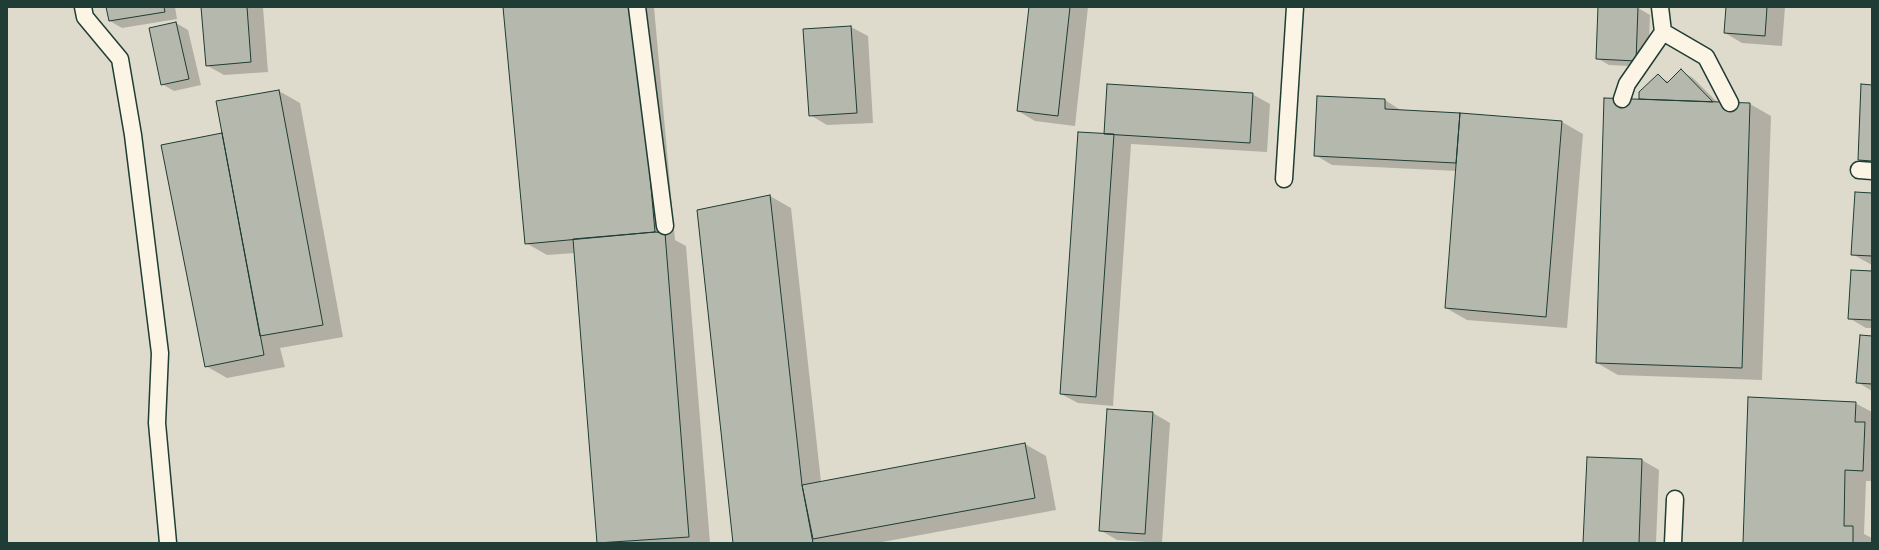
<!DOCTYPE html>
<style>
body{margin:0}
#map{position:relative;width:1879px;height:550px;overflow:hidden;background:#efeada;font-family:Caveat,sans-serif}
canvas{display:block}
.frame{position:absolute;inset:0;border:8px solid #1f3d34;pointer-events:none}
</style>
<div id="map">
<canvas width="1879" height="550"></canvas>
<div class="frame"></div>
</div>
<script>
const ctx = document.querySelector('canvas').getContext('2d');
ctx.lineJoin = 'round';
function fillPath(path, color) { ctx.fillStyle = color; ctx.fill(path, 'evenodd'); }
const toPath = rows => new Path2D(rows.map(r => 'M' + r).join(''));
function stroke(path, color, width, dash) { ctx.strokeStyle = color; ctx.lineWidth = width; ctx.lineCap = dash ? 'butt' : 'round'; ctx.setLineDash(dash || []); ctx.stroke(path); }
fillPath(toPath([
 [7,7,1872,7,1872,543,7,543]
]), '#dedbcc');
fillPath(toPath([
 [107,7,175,7,177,19,122,28,110,21],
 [202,7,263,7,268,72,224,75,206,65],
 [504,7,654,7,675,240,686,246,710,543,598,543,575,253,547,255,526,243],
 [1030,7,1088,7,1075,126,1035,121,1018,111],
 [1599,7,1638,8,1650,15,1648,67,1609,65,1597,58],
 [1727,7,1785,7,1782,46,1742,43,1725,33],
 [176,23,188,30,201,85,174,91,162,84],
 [851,27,868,36,873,123,827,125,810,115,804,29],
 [1681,71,1693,78,1718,103,1750,104,1771,116,1762,380,1618,375,1597,363,1644,101,1640,99,1658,76,1669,82],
 [1872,86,1872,167,1859,160],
 [279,91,300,103,343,337,280,348,285,367,227,378,206,366,223,134,218,102],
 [1252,94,1270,104,1267,152,1131,144,1113,406,1078,403,1061,394,1105,135],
 [1317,97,1385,100,1402,111,1562,122,1583,134,1567,328,1467,320,1446,308,1457,171,1332,165,1315,155],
 [1872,194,1872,265,1852,254],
 [770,196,791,208,821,482,1025,444,1046,456,1056,510,877,543,734,543,698,211],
 [1872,272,1872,328,1866,328,1849,318],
 [1872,337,1872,391,1857,382],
 [1855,403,1872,412,1872,481,1866,481,1864,534,1872,538,1872,543,1744,543],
 [1108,410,1153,413,1170,423,1162,543,1117,540,1100,530],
 [1642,460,1659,470,1656,543,1584,543]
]), '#0003');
const building = toPath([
 [106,7,164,7,165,12,109,21,106,7],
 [201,7,247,7,251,62,206,66,201,7],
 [503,7,635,7,655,232,525,244,503,7],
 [1029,7,1070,7,1058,116,1017,111,1029,7],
 [1598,7,1638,7,1636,61,1596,59,1598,7],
 [1726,7,1767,7,1765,36,1724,33,1726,7],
 [176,22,189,79,161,85,149,28,176,22],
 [851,26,857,113,809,116,803,29,851,26],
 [1681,69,1713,102,1639,99,1639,92,1658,74,1667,83,1681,69],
 [1107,84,1253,93,1250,143,1104,134,1107,84],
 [1861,84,1872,85,1872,161,1858,160,1861,84],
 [279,90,323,325,260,336,216,101,279,90],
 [1317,96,1385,99,1385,109,1460,113,1456,163,1314,156,1317,96],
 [1604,98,1750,103,1742,368,1596,363,1604,98],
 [1460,113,1562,121,1546,317,1445,308,1460,113],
 [1078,132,1114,134,1096,397,1060,394,1078,132],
 [222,133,264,355,205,367,161,145,222,133],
 [1855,192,1872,193,1872,256,1851,255,1855,192],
 [770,195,802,485,813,543,733,543,697,210,770,195],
 [655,232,665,233,689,537,597,543,573,239,655,232],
 [1851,270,1872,271,1872,320,1848,319,1851,270],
 [1860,335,1872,336,1872,384,1856,383,1860,335],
 [1748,397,1856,402,1855,422,1865,422,1863,471,1845,470,1844,526,1853,526,1853,543,1743,543,1748,397],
 [1107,409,1153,412,1145,534,1099,531,1107,409],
 [1025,443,1035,498,813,539,802,485,1025,443],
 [1587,457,1642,459,1639,543,1583,543,1587,457]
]);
fillPath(building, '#b5b9ad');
stroke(building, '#1f3d34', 1);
const lane = toPath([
 [83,7,85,17,120,59,133,135,160,353,157,423,168,543],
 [637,7,665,226],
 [1663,32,1706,57,1730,103],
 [1622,99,1627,84,1663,32,1660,7],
 [1859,170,1872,171],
 [1284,179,1295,7],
 [1673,543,1675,499]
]);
stroke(lane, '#1f3d34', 19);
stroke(lane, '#fcf5e5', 16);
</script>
